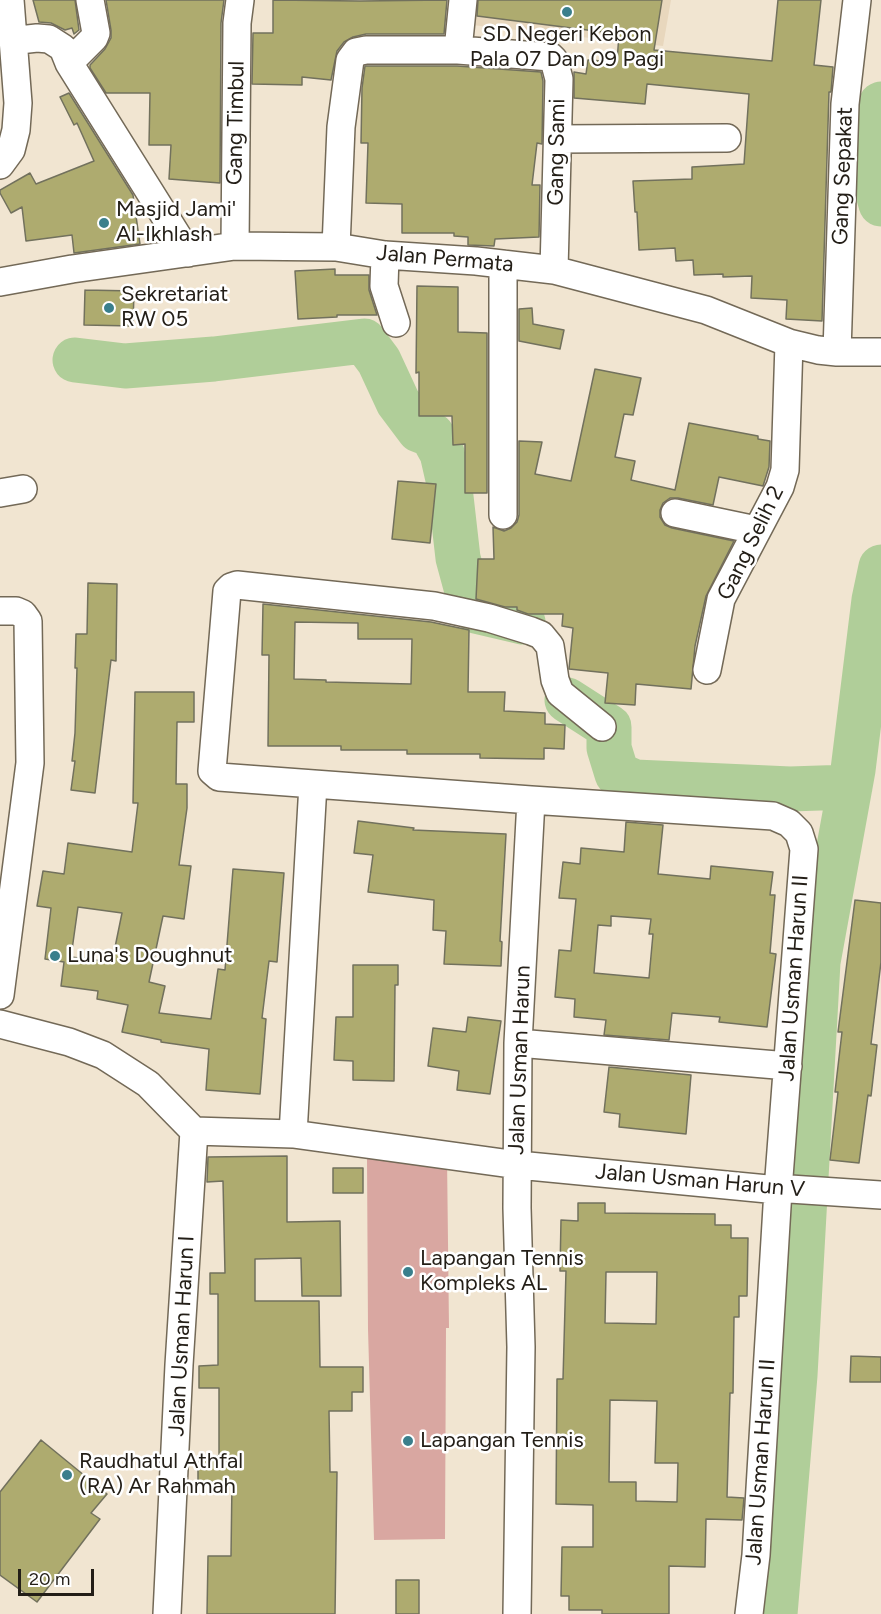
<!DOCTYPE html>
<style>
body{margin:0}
#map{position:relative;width:881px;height:1614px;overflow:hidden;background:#f1e5d1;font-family:Figtree,sans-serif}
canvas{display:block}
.scale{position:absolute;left:18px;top:1569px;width:76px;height:27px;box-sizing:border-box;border:3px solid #231e17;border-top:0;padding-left:8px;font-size:18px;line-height:21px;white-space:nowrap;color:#231e17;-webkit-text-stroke:4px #fff;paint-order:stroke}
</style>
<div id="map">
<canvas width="881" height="1614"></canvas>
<div class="scale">20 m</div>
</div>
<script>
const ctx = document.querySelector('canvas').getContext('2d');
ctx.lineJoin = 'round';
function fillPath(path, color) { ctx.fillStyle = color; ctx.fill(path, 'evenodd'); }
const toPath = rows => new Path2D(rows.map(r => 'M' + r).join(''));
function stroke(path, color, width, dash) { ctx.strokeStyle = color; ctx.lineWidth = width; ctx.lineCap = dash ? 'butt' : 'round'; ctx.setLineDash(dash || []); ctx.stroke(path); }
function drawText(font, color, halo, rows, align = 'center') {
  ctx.font = font + ' Figtree,sans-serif'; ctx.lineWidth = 5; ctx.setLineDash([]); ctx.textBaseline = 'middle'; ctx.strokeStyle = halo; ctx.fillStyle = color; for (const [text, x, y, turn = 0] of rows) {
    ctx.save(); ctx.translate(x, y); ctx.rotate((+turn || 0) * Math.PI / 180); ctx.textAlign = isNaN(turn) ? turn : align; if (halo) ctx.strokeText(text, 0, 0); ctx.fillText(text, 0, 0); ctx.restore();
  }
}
fillPath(toPath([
 [466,0,671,0,663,46,463,24]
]), '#e8d7bd');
fillPath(toPath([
 [447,1157,449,1328,446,1328,445,1539,374,1540,368,1329,367,1158]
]), '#d9a7a1');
stroke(toPath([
 [881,104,873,176,881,204],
 [75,360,125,366,214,359,364,341,379,361,398,402,419,430,432,435,442,453,450,488,458,558,468,595,476,611,523,622],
 [567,700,609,727,609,748,617,774,635,782,790,789,850,787],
 [775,1614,795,1375,818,962,853,770,874,600,881,567]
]), '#b0ce99', 45);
const building = toPath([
 [33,0,75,0,79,30,74,34,72,28,65,30,51,23,39,22,33,0],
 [106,0,224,0,221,23,220,183,169,179,171,145,149,145,150,93,106,93,90,68,90,65,105,49,111,38,111,30,106,0],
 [273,0,360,1,447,0,444,34,366,34,353,37,344,42,337,51,331,80,302,77,302,85,252,84,253,33,273,33,273,0],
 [478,0,662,0,654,50,772,61,778,0,821,0,814,65,833,67,831,92,829,92,822,321,786,319,787,300,751,298,752,276,723,277,723,274,694,275,693,260,676,261,675,248,639,250,637,212,635,212,633,181,692,179,692,167,744,164,749,94,647,84,645,104,574,98,574,72,586,74,588,60,617,62,619,34,477,16,478,0],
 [365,66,457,66,541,72,543,81,542,144,537,143,532,185,540,185,539,237,495,239,494,246,468,245,468,237,454,236,454,233,402,233,402,204,366,203,368,143,361,143,362,88,365,66],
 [69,93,133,195,140,244,74,253,72,235,26,241,22,207,11,213,0,193,0,190,30,173,36,184,94,161,77,123,74,125,60,97,69,93],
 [335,269,335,275,369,275,369,290,377,315,337,315,337,317,298,319,295,271,335,269],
 [417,286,458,287,458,332,487,333,487,493,465,493,465,444,453,445,452,416,419,416,419,372,416,373,417,286],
 [85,290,134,291,133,326,84,325,85,290],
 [532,308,533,324,564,330,560,349,519,341,519,309,532,308],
 [595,369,641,378,633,415,624,414,615,457,635,461,631,480,675,490,689,423,758,436,758,439,770,441,769,467,763,486,719,477,713,505,678,498,670,498,663,503,660,510,660,517,665,525,672,528,734,541,706,596,695,646,691,689,636,684,635,705,605,703,608,673,569,669,573,628,562,626,563,614,528,614,517,610,517,607,505,607,476,599,478,559,494,559,493,527,504,531,511,528,517,522,519,515,519,441,542,442,535,474,571,481,595,369],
 [398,481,436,484,430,543,392,539,398,481],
 [88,583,117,584,116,661,111,660,95,793,71,790,75,761,72,761,75,733,77,668,75,668,76,634,87,634,88,583],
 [263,604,431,622,469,630,468,692,505,692,504,711,545,713,545,724,565,725,564,749,544,748,544,759,480,758,480,754,407,754,407,750,341,750,341,746,268,746,269,655,262,655,263,604],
 [295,622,358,623,358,639,412,639,411,684,326,682,326,680,294,679,295,622],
 [135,692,194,692,194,722,177,722,176,784,187,784,187,808,179,865,191,866,184,919,163,916,149,982,165,986,159,1013,211,1019,218,969,225,970,233,869,284,873,277,962,269,961,262,1018,266,1019,260,1094,206,1090,209,1049,161,1042,161,1040,122,1032,128,1005,97,999,98,991,61,986,64,962,45,959,51,908,37,906,43,871,64,874,68,843,132,852,138,803,133,803,135,692],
 [78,907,122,913,112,962,71,957,78,907],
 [358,821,414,828,413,830,506,834,500,941,502,942,501,966,444,964,446,931,433,930,434,900,368,892,373,855,354,853,358,821],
 [626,822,663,825,658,874,710,879,711,866,773,872,770,895,775,895,770,953,776,954,767,1027,719,1022,720,1017,672,1013,669,1040,604,1035,606,1020,574,1017,575,999,555,997,559,950,571,951,576,899,559,898,563,862,580,864,581,848,624,852,626,822],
 [611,916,651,919,649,934,653,934,649,978,594,973,598,925,611,926,611,916],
 [855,900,881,903,881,962,871,1044,877,1045,871,1096,868,1095,859,1163,830,1160,838,1092,835,1092,842,1032,838,1032,855,900],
 [353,965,398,965,398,985,395,985,394,1081,353,1080,353,1061,334,1060,336,1017,353,1017,353,965],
 [468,1017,501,1021,490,1094,457,1090,459,1071,428,1066,433,1028,466,1032,468,1017],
 [609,1067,691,1075,686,1134,619,1127,620,1114,604,1112,609,1067],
 [287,1156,287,1222,340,1221,341,1296,302,1296,301,1258,255,1259,255,1301,319,1301,320,1367,363,1367,363,1392,352,1392,352,1411,329,1411,330,1472,337,1472,335,1614,207,1614,208,1556,231,1556,232,1482,198,1482,198,1456,219,1456,219,1388,199,1388,199,1366,218,1365,218,1294,210,1294,210,1273,225,1273,223,1181,207,1182,208,1157,287,1156],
 [333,1168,363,1168,363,1193,333,1193,333,1168],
 [578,1203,605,1203,605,1213,715,1214,715,1225,731,1225,731,1238,748,1238,747,1296,739,1296,739,1317,734,1317,733,1393,730,1393,727,1497,744,1498,742,1520,706,1519,705,1567,669,1566,669,1614,602,1614,602,1610,569,1610,569,1596,561,1596,562,1547,593,1547,593,1505,556,1504,557,1379,563,1379,566,1271,560,1271,561,1220,578,1221,578,1203],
 [606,1272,657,1272,656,1324,605,1323,606,1272],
 [610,1400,657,1401,655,1463,678,1463,677,1502,636,1501,636,1482,609,1482,610,1400],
 [851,1356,881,1357,881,1382,850,1382,851,1356],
 [41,1440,107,1494,91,1513,100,1519,37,1602,0,1575,0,1492,41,1440],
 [396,1580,419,1580,419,1614,396,1614,396,1580]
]);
fillPath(building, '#aeab6f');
stroke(building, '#72715d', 1.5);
const minor = toPath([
 [14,45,19,40,37,38,49,39,63,48,69,63,188,253],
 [458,50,463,0],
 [69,63,94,38,96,33,90,0],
 [558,139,727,138],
 [0,165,11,150,16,130,18,103,10,0],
 [235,246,237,23,240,0],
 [336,247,341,127,350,60,356,52,366,50,458,50,551,57,554,60,559,79,554,270],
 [385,255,384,286,396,323],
 [0,282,72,269,235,246,336,247,385,255,476,261,554,270,706,310,789,343,818,350,837,352,881,352],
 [837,352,845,104,857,0],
 [0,493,23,489],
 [675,513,756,530],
 [503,515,503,264],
 [0,611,16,611,23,614,28,621,30,763,0,995],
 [707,670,721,599,780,487,785,470,789,343],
 [602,727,560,693,555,680,550,646,541,635,531,631,489,618,434,606,237,585,231,587,227,591,212,771,219,777,531,800,773,816,789,823,799,833,804,849,778,1190,756,1555,749,1614],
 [0,1024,69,1042,103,1055,148,1084,194,1131,293,1134,518,1165,778,1190,790,1189,881,1195],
 [518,1043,788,1066],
 [293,1134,313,784],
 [167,1614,179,1365,194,1131],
 [517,1614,521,1347,517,1208,518,1043,531,800]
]);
stroke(minor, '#736957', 30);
stroke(minor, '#fff', 27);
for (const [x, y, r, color] of [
 [567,12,6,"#3a7f8c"],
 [104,223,6,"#3a7f8c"],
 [109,308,6,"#3a7f8c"],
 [55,956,6,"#3a7f8c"],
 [408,1272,6,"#3a7f8c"],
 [408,1441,6,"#3a7f8c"],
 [67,1475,6,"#3a7f8c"]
]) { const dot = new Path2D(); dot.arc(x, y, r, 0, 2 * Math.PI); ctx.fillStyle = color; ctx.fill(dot); stroke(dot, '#fff', 2); }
drawText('22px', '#231e17', '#fff', [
 ["SD Negeri Kebon",567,35,"center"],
 ["Pala 07 Dan 09 Pagi",567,60,"center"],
 ["Masjid Jami'",116,210],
 ["Al-Ikhlash",116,235],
 ["Sekretariat",121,295],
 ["RW 05",121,320],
 ["Luna's Doughnut",67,956],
 ["Lapangan Tennis",420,1259],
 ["Kompleks AL",420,1284],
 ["Lapangan Tennis",420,1441],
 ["Raudhatul Athfal",79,1462],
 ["(RA) Ar Rahmah",79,1487]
], 'left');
drawText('22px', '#231e17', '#fff', [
 ["Gang Timbul",236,123,-89],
 ["Gang Sami",557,152,-89],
 ["Gang Sepakat",843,176,-88],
 ["Jalan Permata",445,259,5],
 ["Gang Selih 2",751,543,-64],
 ["Jalan Usman Harun II",794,978,-86],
 ["Jalan Usman Harun",520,1060,-88],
 ["Jalan Usman Harun V",700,1181,5],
 ["Jalan Usman Harun I",182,1336,-87],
 ["Jalan Usman Harun II",761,1462,-86]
]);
</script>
